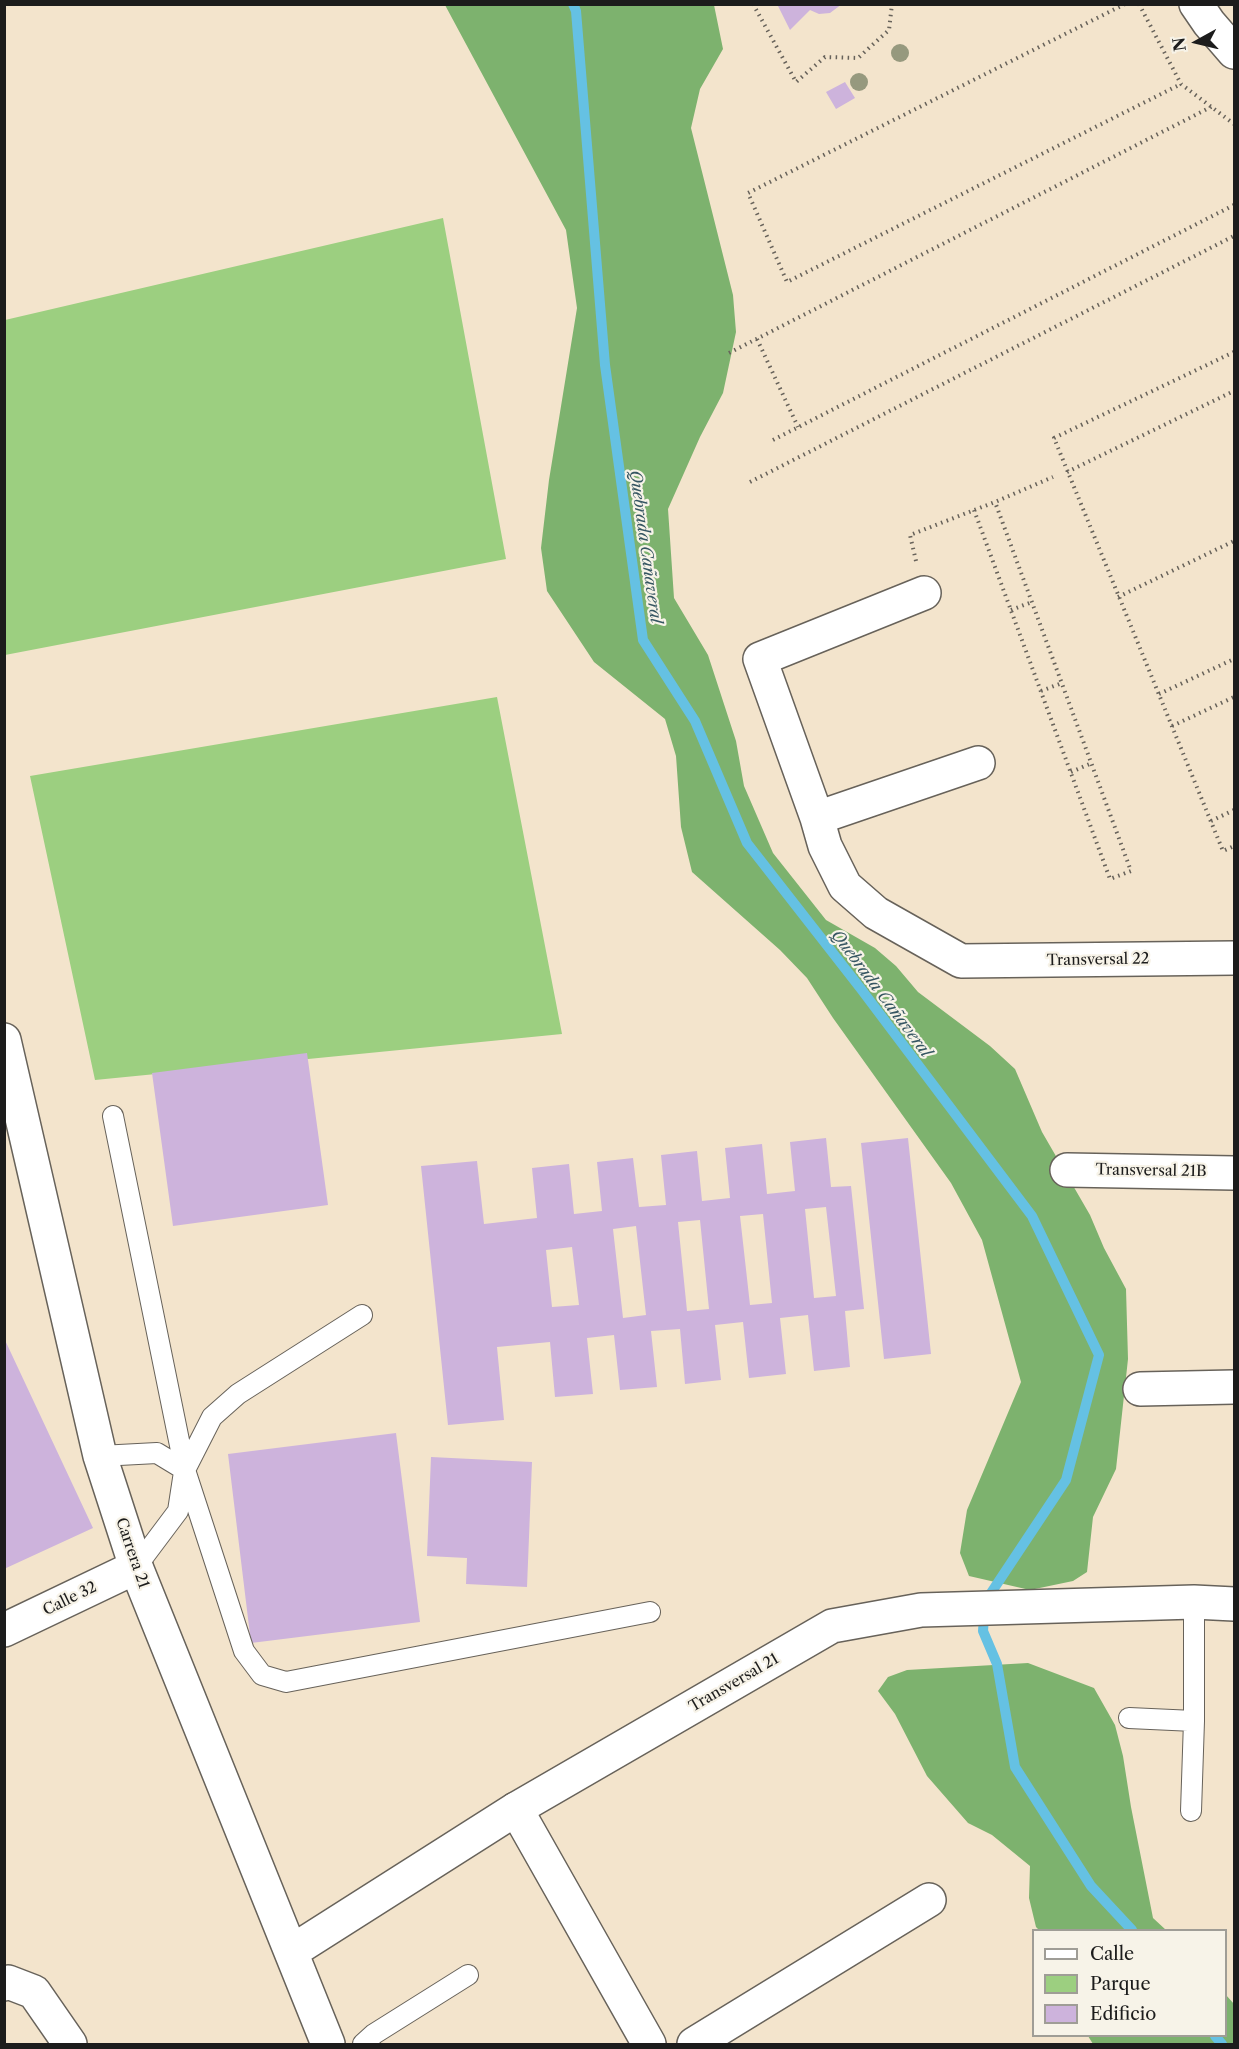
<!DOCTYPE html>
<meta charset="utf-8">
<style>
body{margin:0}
#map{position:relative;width:1239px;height:2049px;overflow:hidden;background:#f3e4cc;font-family:"Libre Caslon Text",serif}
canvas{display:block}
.frame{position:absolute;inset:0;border:6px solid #1c1c1c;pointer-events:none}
.legend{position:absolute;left:1032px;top:1929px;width:195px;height:108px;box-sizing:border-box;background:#f7f3e8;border:2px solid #9f9d96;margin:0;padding:8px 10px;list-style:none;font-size:18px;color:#1c1c1c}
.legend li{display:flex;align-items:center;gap:12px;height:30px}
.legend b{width:30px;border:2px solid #9f9d96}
.north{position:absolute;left:1167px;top:12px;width:60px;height:60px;-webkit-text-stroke:4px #f7f3e8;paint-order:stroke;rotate:262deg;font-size:16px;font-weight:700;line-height:24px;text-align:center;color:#1c1c1c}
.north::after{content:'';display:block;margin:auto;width:21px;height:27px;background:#1c1c1c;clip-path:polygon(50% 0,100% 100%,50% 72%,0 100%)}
</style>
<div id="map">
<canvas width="1239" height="2049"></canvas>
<div class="frame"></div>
<ul class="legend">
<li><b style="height:8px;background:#fff"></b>Calle</li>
<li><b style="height:16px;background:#9ccf80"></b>Parque</li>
<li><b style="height:16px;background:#cdb3dc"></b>Edificio</li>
</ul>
<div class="north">N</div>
</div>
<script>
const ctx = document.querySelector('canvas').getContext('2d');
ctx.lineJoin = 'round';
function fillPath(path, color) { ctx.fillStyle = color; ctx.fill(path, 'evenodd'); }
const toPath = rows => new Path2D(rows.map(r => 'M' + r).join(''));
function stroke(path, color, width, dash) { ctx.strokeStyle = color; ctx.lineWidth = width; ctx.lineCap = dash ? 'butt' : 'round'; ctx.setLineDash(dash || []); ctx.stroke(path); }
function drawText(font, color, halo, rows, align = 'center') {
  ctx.font = font + ' "Libre Caslon Text",serif'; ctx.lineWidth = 4.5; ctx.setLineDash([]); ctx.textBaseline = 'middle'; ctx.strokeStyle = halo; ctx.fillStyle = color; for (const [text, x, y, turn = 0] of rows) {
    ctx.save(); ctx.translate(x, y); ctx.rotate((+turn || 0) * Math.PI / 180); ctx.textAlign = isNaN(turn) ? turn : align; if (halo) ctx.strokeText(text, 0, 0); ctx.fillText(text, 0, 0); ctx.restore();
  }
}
fillPath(toPath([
 [443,218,506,559,5,655,5,320],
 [497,697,562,1034,95,1080,30,776]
]), '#9ccf80');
fillPath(toPath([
 [445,5,714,5,723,49,700,89,691,128,733,295,736,332,723,393,700,437,668,509,674,598,708,655,736,741,744,786,773,853,826,920,875,948,896,966,918,992,990,1046,1015,1069,1042,1132,1090,1215,1104,1248,1126,1289,1128,1359,1116,1469,1093,1517,1087,1572,1073,1581,1030,1590,969,1576,960,1553,967,1510,1021,1382,982,1240,951,1183,833,1018,807,978,780,950,692,872,681,827,676,756,665,719,594,662,547,591,541,548,549,480,577,308,566,230],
 [1028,1663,1094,1688,1115,1725,1123,1756,1131,1807,1153,1918,1166,1930,1039,1930,1036,1927,1029,1898,1030,1866,992,1835,968,1823,927,1776,895,1714,878,1691,888,1677,907,1670],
 [1226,1995,1234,2004,1234,2044,1093,2044,1088,2036,1226,2036]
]), '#7db26e');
stroke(toPath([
 [573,4,576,11,605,365,643,640,695,721,747,843,861,989,1032,1216,1099,1355,1066,1480,985,1602,983,1631,997,1664,1015,1767,1091,1886,1132,1930],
 [1215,2036,1222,2044]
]), '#65c1e3', 10);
fillPath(toPath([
 [777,4,842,4,830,13,819,14,810,10,790,30],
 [845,82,855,98,836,109,826,92],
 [307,1053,328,1205,173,1226,152,1073],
 [826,1138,831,1187,851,1186,864,1309,845,1311,850,1367,814,1371,808,1315,780,1318,786,1374,749,1378,743,1322,715,1325,721,1380,685,1384,680,1329,651,1331,657,1387,620,1390,614,1335,587,1338,593,1394,555,1397,550,1342,497,1347,504,1420,448,1425,421,1166,477,1161,484,1224,537,1218,532,1168,569,1164,574,1214,602,1211,597,1162,633,1158,639,1207,666,1205,661,1155,697,1151,702,1201,730,1198,725,1148,762,1144,767,1194,795,1191,790,1142],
 [826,1207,836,1296,814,1298,805,1209],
 [763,1214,772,1303,750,1305,740,1216],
 [700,1220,709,1309,687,1311,678,1222],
 [636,1226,646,1315,623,1318,613,1229],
 [572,1247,579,1305,552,1307,546,1250],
 [908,1138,931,1354,884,1359,861,1143],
 [4,1338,93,1528,4,1569],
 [396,1433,420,1622,251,1643,228,1454],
 [431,1457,532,1462,527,1587,466,1584,467,1558,427,1556]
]), '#cdb3dc');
const service = toPath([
 [113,1116,185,1470,244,1651,262,1675,286,1682,650,1612],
 [100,1456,157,1453,185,1470,212,1417,238,1394,362,1315],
 [136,1567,178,1511,184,1472],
 [1129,1718,1194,1721],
 [1191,1811,1194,1721,1194,1602],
 [363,2044,374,2034,468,1975]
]);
const minor = toPath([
 [1196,4,1209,23,1234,52],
 [924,593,760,659,817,818,825,846,845,886,876,913,961,961,1234,958],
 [817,818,978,763],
 [1067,1170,1234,1173],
 [1140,1389,1234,1387],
 [4,1630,136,1567],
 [516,1809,649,2044],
 [4,1984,8,1982,34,1992,70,2044],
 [694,2044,929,1900]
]);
const tertiary = toPath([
 [4,1040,100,1456,136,1567,328,2044],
 [291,1952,516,1809,832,1626,921,1610,1194,1602,1234,1604]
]);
stroke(service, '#67625a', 22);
stroke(minor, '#67625a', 36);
stroke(tertiary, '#67625a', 36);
stroke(toPath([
 [753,4,796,82,825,57,858,58,889,30,892,4],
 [1125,4,748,193,787,282,1181,84],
 [1139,4,1181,84,1234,124],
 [757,339,798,427],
 [1234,352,1054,438,1223,851,1234,846],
 [729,353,1213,106],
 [773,440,1234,205],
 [1067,472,1234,391],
 [750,482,1234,236],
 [974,510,1110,879,1131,871,995,502],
 [916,561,910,535,995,502,1053,477],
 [1118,597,1234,541],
 [1011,610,1032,602],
 [1041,691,1062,683],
 [1159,694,1234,659],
 [1172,726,1234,697],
 [1071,772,1092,763],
 [1211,821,1234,810]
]), '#67625a', 4, [1.5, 4.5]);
stroke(service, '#fff', 20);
stroke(minor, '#fff', 33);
stroke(tertiary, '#fff', 33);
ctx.fillStyle = '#96997e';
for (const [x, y] of [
 [900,53],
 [859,82]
]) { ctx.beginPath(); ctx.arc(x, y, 9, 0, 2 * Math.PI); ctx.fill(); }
drawText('15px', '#1c1c1c', '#f7f3e8', [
 ["Transversal 22",1098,960,-1],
 ["Transversal 21B",1151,1171,1],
 ["Carrera 21",132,1553,71],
 ["Calle 32",70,1599,-26],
 ["Transversal 21",734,1683,-30]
]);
drawText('italic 16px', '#365662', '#f7f3e8', [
 ["Quebrada Cañaveral",645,547,82],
 ["Quebrada Cañaveral",881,994,53]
]);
</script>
